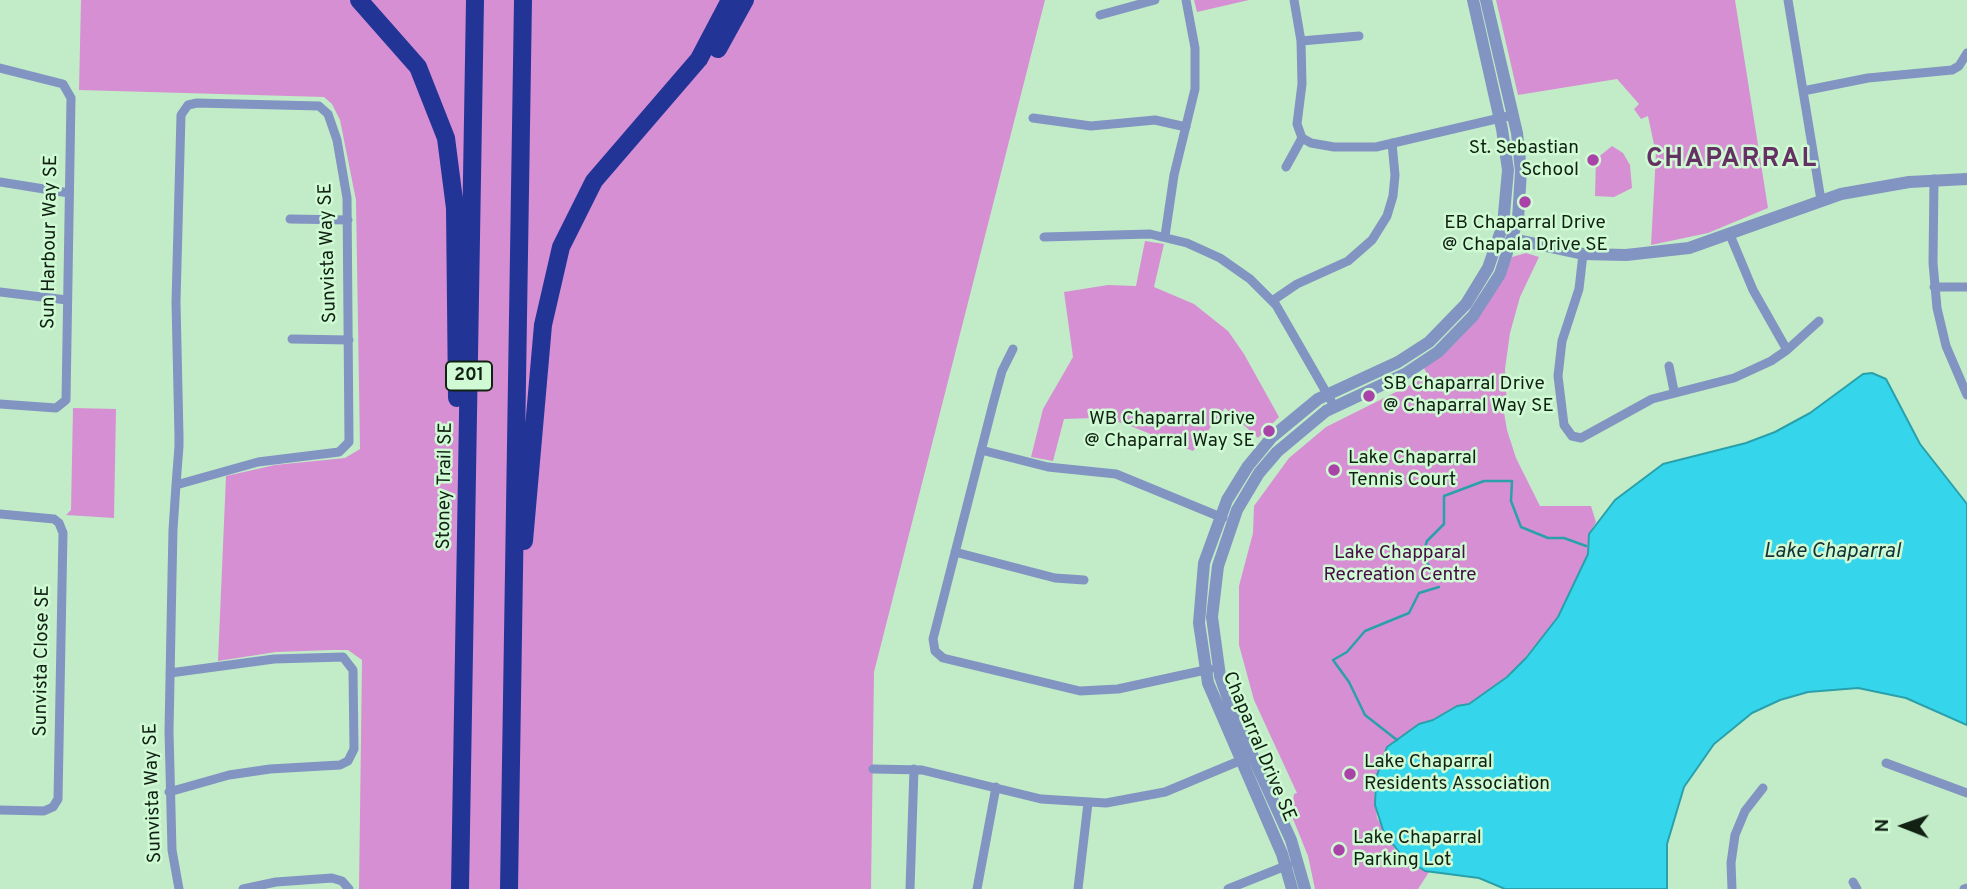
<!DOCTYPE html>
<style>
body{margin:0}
#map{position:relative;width:1967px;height:889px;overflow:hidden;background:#c2ecc7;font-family:Overpass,sans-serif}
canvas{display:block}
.north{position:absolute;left:1869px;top:791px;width:70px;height:70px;-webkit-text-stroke:5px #cffad4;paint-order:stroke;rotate:271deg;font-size:19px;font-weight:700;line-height:28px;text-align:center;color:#112113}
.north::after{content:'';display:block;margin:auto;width:24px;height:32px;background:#112113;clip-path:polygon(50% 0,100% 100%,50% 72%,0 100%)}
</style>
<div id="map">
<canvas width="1967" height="889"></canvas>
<div class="north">N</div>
</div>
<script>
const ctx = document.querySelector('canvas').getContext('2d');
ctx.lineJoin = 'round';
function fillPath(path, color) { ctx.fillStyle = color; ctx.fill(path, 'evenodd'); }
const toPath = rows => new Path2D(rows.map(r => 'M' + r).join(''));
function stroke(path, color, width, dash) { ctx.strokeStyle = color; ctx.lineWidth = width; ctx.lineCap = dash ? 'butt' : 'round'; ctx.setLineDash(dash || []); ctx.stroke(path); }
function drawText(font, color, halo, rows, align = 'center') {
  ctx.font = font + ' Overpass,sans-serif'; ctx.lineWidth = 5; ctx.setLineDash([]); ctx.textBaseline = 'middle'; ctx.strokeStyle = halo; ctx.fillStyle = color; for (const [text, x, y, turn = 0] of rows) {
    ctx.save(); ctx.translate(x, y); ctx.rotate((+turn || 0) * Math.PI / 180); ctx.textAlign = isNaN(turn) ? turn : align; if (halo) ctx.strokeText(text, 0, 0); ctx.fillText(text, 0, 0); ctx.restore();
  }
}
fillPath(toPath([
 [81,0,1045,0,874,672,871,889,359,889,362,660,348,650,332,650,276,652,218,661,226,476,275,465,345,458,360,449,356,200,340,120,332,104,324,97,79,90],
 [1194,0,1249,0,1197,12],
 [1496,0,1735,0,1768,208,1708,233,1651,245,1656,154,1648,116,1641,119,1634,109,1639,104,1617,79,1518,95],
 [1612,146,1623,153,1630,165,1632,188,1614,197,1595,196,1596,159],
 [1145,241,1164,244,1154,287,1194,304,1228,331,1244,354,1279,417,1258,438,1225,408,1193,451,1123,423,1094,418,1064,419,1053,461,1031,457,1043,409,1073,357,1064,292,1108,285,1136,286],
 [1526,253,1539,257,1520,297,1510,333,1505,369,1507,408,1503,407,1507,430,1516,458,1540,506,1591,506,1596,522,1589,534,1588,554,1558,617,1515,670,1469,704,1457,706,1433,720,1414,727,1385,751,1374,792,1377,818,1395,849,1419,868,1429,872,1418,889,1315,889,1308,856,1291,814,1294,794,1297,793,1254,700,1239,645,1239,586,1253,533,1254,506,1289,458,1326,427,1428,376,1424,368,1453,345,1476,320,1498,287,1512,257],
 [73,408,116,409,114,518,66,515,71,510]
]), '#d78fd3');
const water = toPath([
 [1872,373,1886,379,1920,444,1967,504,1967,725,1906,698,1858,688,1808,692,1780,700,1752,713,1714,744,1684,787,1667,844,1667,889,1505,889,1479,878,1425,871,1403,857,1384,833,1375,805,1376,778,1387,747,1419,724,1433,720,1457,706,1469,704,1507,677,1526,658,1558,617,1588,554,1589,534,1615,500,1663,464,1746,443,1775,432,1810,413,1863,374,1872,373]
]);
fillPath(water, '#35d6ec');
stroke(water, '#2aa0ab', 2);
stroke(toPath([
 [1439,579,1422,556,1427,541,1444,524,1444,496,1484,481,1512,481,1511,501,1521,527,1548,538,1564,538,1586,546],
 [1397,740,1365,715,1349,682,1333,660,1347,652,1365,631,1409,613,1419,593,1439,587]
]), '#2aa0ab', 2.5);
stroke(toPath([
 [1788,0,1821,200],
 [1100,15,1155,0],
 [1301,41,1359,36],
 [0,68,63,84,71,98,66,400,56,408,0,404],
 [1803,91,1868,78,1952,70,1959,66,1967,53],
 [1033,118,1091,126,1155,120,1186,127],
 [1302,138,1311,143,1334,147,1376,147,1513,115],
 [1286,167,1302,138,1297,124,1302,84,1301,41,1294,0],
 [1934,179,1933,263,1937,308,1946,346,1967,395],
 [0,182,69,193],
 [290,219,348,220],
 [1165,236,1174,175,1195,89,1195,48,1186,0],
 [1044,237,1150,234,1187,243,1220,258,1250,279,1276,305,1334,406],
 [1583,254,1579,289,1562,341,1558,376,1564,425,1572,436,1581,438,1652,399,1734,378,1771,361,1787,350,1753,290,1730,235],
 [1934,287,1967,287],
 [0,292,67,300],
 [1272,301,1297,284,1348,261,1372,240,1387,216,1393,196,1395,175,1392,143],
 [292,339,349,340],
 [1013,349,1002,371,993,404,933,639,935,651,943,658,1080,691,1118,689,1210,669],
 [1787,350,1819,321],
 [1669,366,1674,391],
 [981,450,1048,467,1116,474,1223,518],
 [176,485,258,462,339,452,349,442,347,198,337,140,328,114,319,106,197,103,188,105,181,115,176,302,179,436,179,446,176,485,173,530,172,576,169,731,172,850,179,889],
 [0,514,54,519,59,523,63,533,58,799,53,807,44,811,0,810],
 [955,552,1055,578,1084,580],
 [1886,763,1967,793],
 [873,769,922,770,1041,799,1106,803,1165,792,1244,759],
 [169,792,229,775,270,769,340,765,348,761,354,749,353,670,343,657,274,659,170,673],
 [1853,882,1857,889],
 [243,889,276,882,332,878,342,881,349,889],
 [910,889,914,769],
 [977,889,996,787],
 [1078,889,1088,803],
 [1228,889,1288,865],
 [1732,889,1731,863,1735,835,1745,811,1763,788],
 [1964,889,1967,888]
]), '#8294c2', 9);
stroke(toPath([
 [1513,239,1583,254,1626,255,1689,248,1841,194,1909,182,1967,179],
 [1292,889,1282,854,1208,683,1199,623,1204,563,1227,500,1248,466,1272,437,1318,399,1398,362,1429,342,1466,304,1488,268,1503,225,1508,170,1502,129,1473,0],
 [1305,889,1291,840,1233,713,1220,676,1212,617,1218,566,1237,510,1259,473,1277,452,1326,411,1405,374,1438,352,1473,316,1500,274,1518,219,1521,171,1517,133,1486,0]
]), '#8294c2', 12);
stroke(toPath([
 [359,0,418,67,446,138,455,208,457,398],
 [718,49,745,0],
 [524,541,543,325,561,247,594,181,699,59,730,0],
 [460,889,475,0],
 [509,889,523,0]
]), '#223597', 18);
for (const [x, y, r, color] of [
 [1593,160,7,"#aa43a7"],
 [1525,202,7,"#aa43a7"],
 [1369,396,7,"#aa43a7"],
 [1269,431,7,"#aa43a7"],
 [1334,470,7,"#aa43a7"],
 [1350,774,7,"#aa43a7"],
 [1339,850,7,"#aa43a7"]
]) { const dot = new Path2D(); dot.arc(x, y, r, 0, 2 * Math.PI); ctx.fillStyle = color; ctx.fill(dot); stroke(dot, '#cffad4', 2.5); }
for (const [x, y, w] of [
 [469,376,46]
]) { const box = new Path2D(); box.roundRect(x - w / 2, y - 14.5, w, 29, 5); ctx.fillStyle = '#cffad4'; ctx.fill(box); stroke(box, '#112113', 2); }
drawText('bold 18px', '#112113', null, [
 ["201",469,376]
]);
drawText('19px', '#112113', '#cffad4', [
 ["St. Sebastian",1579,149,"right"],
 ["School",1579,171,"right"],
 ["EB Chaparral Drive",1525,224,"center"],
 ["@ Chapala Drive SE",1525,246,"center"],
 ["SB Chaparral Drive",1383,385],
 ["@ Chaparral Way SE",1383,407],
 ["WB Chaparral Drive",1255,420,"right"],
 ["@ Chaparral Way SE",1255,442,"right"],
 ["Lake Chaparral",1348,459],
 ["Tennis Court",1348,481],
 ["Lake Chaparral",1364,763],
 ["Residents Association",1364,785],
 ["Lake Chaparral",1353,839],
 ["Parking Lot",1353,861]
], 'left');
drawText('19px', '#112113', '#cffad4', [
 ["Sun Harbour Way SE",51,242,-89],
 ["Sunvista Way SE",329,253,-92],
 ["Stoney Trail SE",446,486,-89],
 ["Sunvista Close SE",43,661,-89],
 ["Chaparral Drive SE",1258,747,67],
 ["Sunvista Way SE",154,793,-92]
]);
drawText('19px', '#470b46', '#cffad4', [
 ["Lake Chapparal",1400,554],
 ["Recreation Centre",1400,576]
]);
drawText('italic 21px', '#123237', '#cffad4', [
 ["Lake Chaparral",1832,553]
]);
ctx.letterSpacing = '2px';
drawText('bold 26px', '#643162', '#cffad4', [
 ["CHAPARRAL",1732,161]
]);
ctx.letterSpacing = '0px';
</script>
